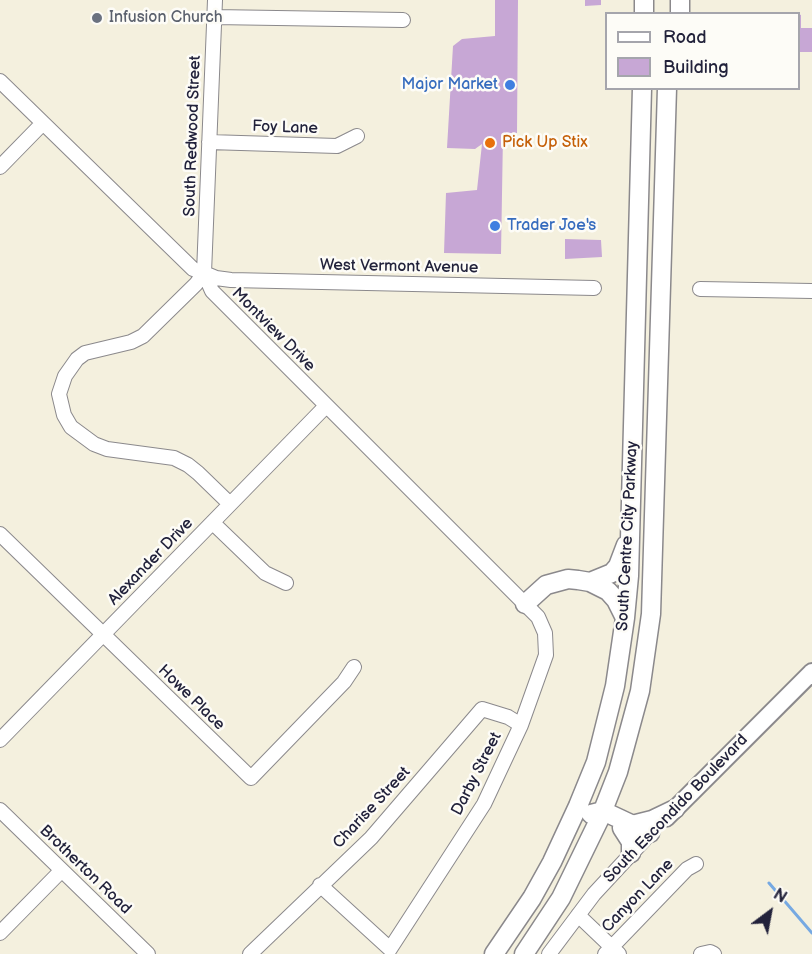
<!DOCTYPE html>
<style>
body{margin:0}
#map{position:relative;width:812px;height:954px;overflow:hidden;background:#f4f0de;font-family:"Balsamiq Sans",sans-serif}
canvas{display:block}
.legend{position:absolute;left:605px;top:12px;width:195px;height:78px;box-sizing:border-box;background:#fdfcf7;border:2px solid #a5a5ac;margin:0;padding:8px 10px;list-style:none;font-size:18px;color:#22223b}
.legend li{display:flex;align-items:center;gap:12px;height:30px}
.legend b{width:30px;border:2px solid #a5a5ac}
.north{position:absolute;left:740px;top:882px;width:60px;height:60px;-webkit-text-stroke:4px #fdfcf7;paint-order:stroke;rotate:32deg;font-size:16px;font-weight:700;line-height:24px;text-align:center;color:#22223b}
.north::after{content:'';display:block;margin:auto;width:21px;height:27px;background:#22223b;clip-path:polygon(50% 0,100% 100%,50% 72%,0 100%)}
</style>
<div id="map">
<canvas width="812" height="954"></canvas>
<ul class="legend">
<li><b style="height:8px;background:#fff"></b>Road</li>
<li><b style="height:16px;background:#c7a7d5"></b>Building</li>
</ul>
<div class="north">N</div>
</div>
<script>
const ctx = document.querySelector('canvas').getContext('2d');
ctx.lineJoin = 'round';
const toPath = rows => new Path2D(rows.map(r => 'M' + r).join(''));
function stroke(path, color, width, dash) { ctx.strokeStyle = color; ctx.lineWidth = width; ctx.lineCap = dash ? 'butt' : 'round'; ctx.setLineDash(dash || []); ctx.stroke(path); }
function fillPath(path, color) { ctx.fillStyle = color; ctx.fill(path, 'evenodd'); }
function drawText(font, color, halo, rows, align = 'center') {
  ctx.font = font + ' "Balsamiq Sans",sans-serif'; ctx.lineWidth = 5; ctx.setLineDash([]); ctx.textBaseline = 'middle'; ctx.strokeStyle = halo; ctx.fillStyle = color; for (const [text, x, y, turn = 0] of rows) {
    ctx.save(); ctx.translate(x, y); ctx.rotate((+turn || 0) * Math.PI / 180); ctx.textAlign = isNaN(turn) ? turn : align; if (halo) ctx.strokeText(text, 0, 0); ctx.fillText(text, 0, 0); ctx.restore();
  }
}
stroke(toPath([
 [769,883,812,933]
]), '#76a9e2', 3);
fillPath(toPath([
 [495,0,518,0,517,133,503,134,501,254,444,253,446,193,477,190,482,144,475,149,447,148,453,46,462,39,495,36],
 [585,0,601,0,601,5,585,6],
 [798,14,801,15,801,28,812,28,812,52,798,52],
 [565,239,601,240,602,257,565,259]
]), '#c7a7d5');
const minor = toPath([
 [215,0,204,273,196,284,143,336,131,342,85,353,77,359,65,376,59,394,64,415,71,427,94,444,107,449,174,458,188,465,198,473,230,504],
 [214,17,403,20],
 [0,81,193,269,204,273,212,291,538,617,545,633,546,655,521,725,484,804,390,949,320,885],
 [209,142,337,146,357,136],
 [0,167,43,123],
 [204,273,216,278,231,280,594,288],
 [700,289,812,291],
 [213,523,265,573,286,583],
 [0,534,251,778,344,682,354,667],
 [0,740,326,406],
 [0,810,148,954],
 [578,915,619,954],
 [0,933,61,871],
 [250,954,371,838,482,709,508,717,521,725],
 [549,954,594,894,645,839],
 [605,954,687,869,696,864],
 [701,954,710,952,714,954]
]);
const major = toPath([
 [666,818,812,672]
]);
const highway = toPath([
 [644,14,644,0],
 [680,14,680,0],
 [590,582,612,573,618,566,626,545],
 [525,604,546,585,568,579,578,580,590,582,608,591,616,600,625,618],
 [591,814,603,811,650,833],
 [632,825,652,820,675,809],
 [622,828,631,842,631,853],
 [494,954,532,898,552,862,578,806,596,762,615,686,625,618,629,576,642,88],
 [524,954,561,898,600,818,618,772,640,691,651,614,667,88]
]);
stroke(minor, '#8b898c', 16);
stroke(major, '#8b898c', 20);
stroke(highway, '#8b898c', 21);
stroke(minor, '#fff', 14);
stroke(major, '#fff', 16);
stroke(highway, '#fff', 18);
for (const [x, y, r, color] of [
 [97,18,6,"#6b7280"],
 [510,85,6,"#3f7fe0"],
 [490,143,6,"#e8710a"],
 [495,226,6,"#3f7fe0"]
]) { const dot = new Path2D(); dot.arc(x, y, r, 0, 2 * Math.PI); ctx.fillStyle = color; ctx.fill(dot); stroke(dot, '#fdfcf7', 2); }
drawText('16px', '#5b616d', '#fdfcf7', [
 ["Infusion Church",109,18]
], 'left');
drawText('16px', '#366cbe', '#fdfcf7', [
 ["Major Market",498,85],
 ["Trader Joe's",507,226,"left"]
], 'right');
drawText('16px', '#22223b', '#fdfcf7', [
 ["Foy Lane",285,128,2],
 ["South Redwood Street",193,136,-88],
 ["West Vermont Avenue",399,267,1],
 ["Montview Drive",273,330,45],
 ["South Centre City Parkway",628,536,-87],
 ["Alexander Drive",151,562,-46],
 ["Howe Place",191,698,44],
 ["Darby Street",477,774,-63],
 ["Charise Street",372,808,-47],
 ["South Escondido Boulevard",676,809,-46],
 ["Brotherton Road",85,870,44],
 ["Canyon Lane",638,896,-46]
]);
drawText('16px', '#c56008', '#fdfcf7', [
 ["Pick Up Stix",502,143]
], 'left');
</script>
